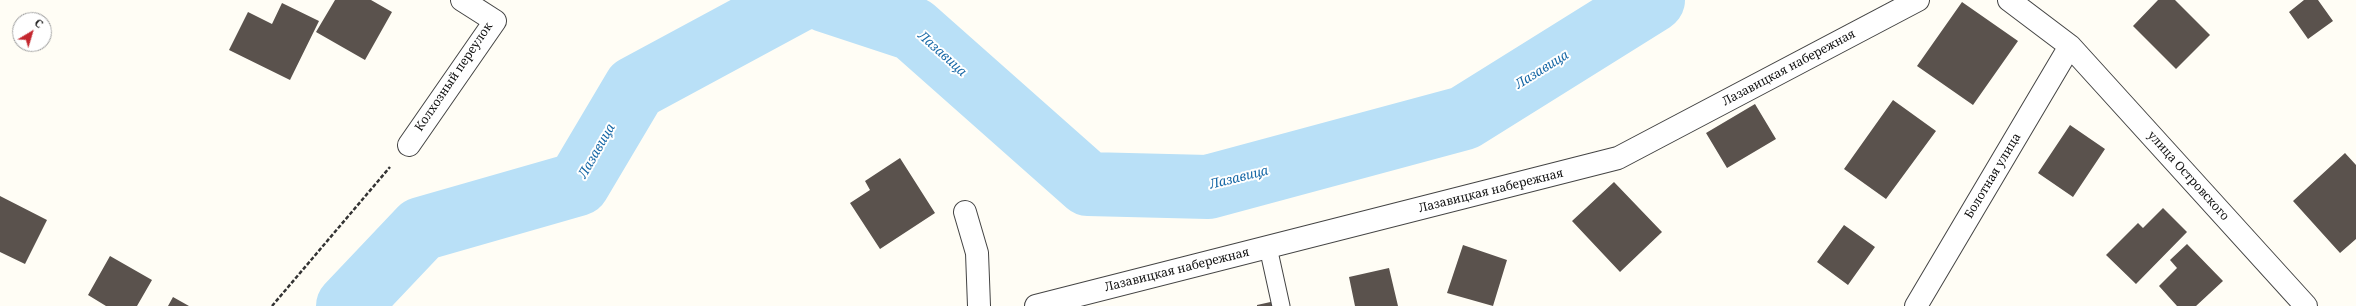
<!DOCTYPE html>
<meta charset="utf-8">
<style>
body{margin:0}
#map{position:relative;width:2356px;height:306px;overflow:hidden;background:#fffdf5;font-family:"Noto Serif",serif}
canvas{display:block}
.north{position:absolute;left:12px;top:12px;width:40px;height:40px;box-sizing:border-box;background:#fff;border:1px solid #a0a0a0;border-radius:50%;rotate:38deg;font-size:11px;font-weight:700;line-height:16px;text-align:center;color:#111}
.north::after{content:'';display:block;margin:auto;width:14px;height:18px;background:#c4262e;clip-path:polygon(50% 0,100% 100%,50% 72%,0 100%)}
</style>
<div id="map">
<canvas width="2356" height="306"></canvas>
<div class="north">С</div>
</div>
<script>
const ctx = document.querySelector('canvas').getContext('2d');
ctx.lineJoin = 'round';
const toPath = rows => new Path2D(rows.map(r => 'M' + r).join(''));
function stroke(path, color, width, dash) { ctx.strokeStyle = color; ctx.lineWidth = width; ctx.lineCap = dash ? 'butt' : 'round'; ctx.setLineDash(dash || []); ctx.stroke(path); }
function fillPath(path, color) { ctx.fillStyle = color; ctx.fill(path, 'evenodd'); }
function drawText(font, color, halo, rows, align = 'center') {
  ctx.font = font + ' "Noto Serif",serif'; ctx.lineWidth = 4; ctx.setLineDash([]); ctx.textBaseline = 'middle'; ctx.strokeStyle = halo; ctx.fillStyle = color; for (const [text, x, y, turn = 0] of rows) {
    ctx.save(); ctx.translate(x, y); ctx.rotate((+turn || 0) * Math.PI / 180); ctx.textAlign = isNaN(turn) ? turn : align; if (halo) ctx.strokeText(text, 0, 0); ctx.fillText(text, 0, 0); ctx.restore();
  }
}
stroke(toPath([
 [825,0,913,29,1088,184,1208,187,1464,118,1653,0],
 [348,306,421,229,578,184,635,88,798,0]
]), '#b9e0f7', 64);
fillPath(toPath([
 [335,0,371,0,392,12,365,60,316,32],
 [2158,0,2175,0,2210,35,2176,69,2133,26],
 [2304,0,2318,0,2333,21,2308,39,2289,12],
 [1962,2,2018,41,1973,105,1917,66],
 [282,3,319,21,290,80,229,50,248,12,272,24],
 [1893,100,1936,131,1886,199,1844,169],
 [1755,104,1776,139,1727,168,1706,133],
 [2070,125,2105,149,2073,197,2038,173],
 [2345,153,2356,165,2356,239,2340,253,2293,201],
 [900,158,935,213,880,249,850,203,870,190,865,181],
 [1614,182,1662,232,1620,272,1572,221],
 [0,196,47,220,25,264,0,252],
 [2163,208,2187,232,2136,284,2106,255,2138,223,2143,228],
 [1844,225,1875,247,1848,285,1817,262],
 [2187,244,2223,281,2196,306,2177,306,2159,286,2177,268,2170,260],
 [1463,245,1507,260,1493,306,1447,293],
 [110,256,152,280,137,306,106,306,88,295],
 [1389,268,1398,306,1355,306,1349,277],
 [173,297,189,306,168,306],
 [1275,301,1276,306,1257,306,1257,305]
]), '#5a524d');
const service = toPath([
 [1268,247,1281,306]
]);
const minor = toPath([
 [2009,0,2070,46,2306,306],
 [409,145,495,21,462,0],
 [965,212,977,253,979,306],
 [1036,306,1618,158,1918,0],
 [1916,306,2070,46]
]);
stroke(service, '#444', 19);
stroke(minor, '#444', 24);
stroke(toPath([
 [272,306,390,167]
]), '#333', 2.5, [4, 2]);
stroke(service, '#fff', 17);
stroke(minor, '#fff', 22);
drawText('12px', '#111', '#fff', [
 ["Лазавицкая набережная",1789,68,-28],
 ["Колхозный переулок",454,77,-56],
 ["Болотная улица",1993,176,-59],
 ["улица Островского",2188,176,48],
 ["Лазавицкая набережная",1491,191,-14],
 ["Лазавицкая набережная",1177,270,-14]
]);
drawText('italic 13px', '#1768a6', '#fff', [
 ["Лазавица",942,54,42],
 ["Лазавица",1542,70,-32],
 ["Лазавица",597,151,-60],
 ["Лазавица",1239,178,-14]
]);
</script>
